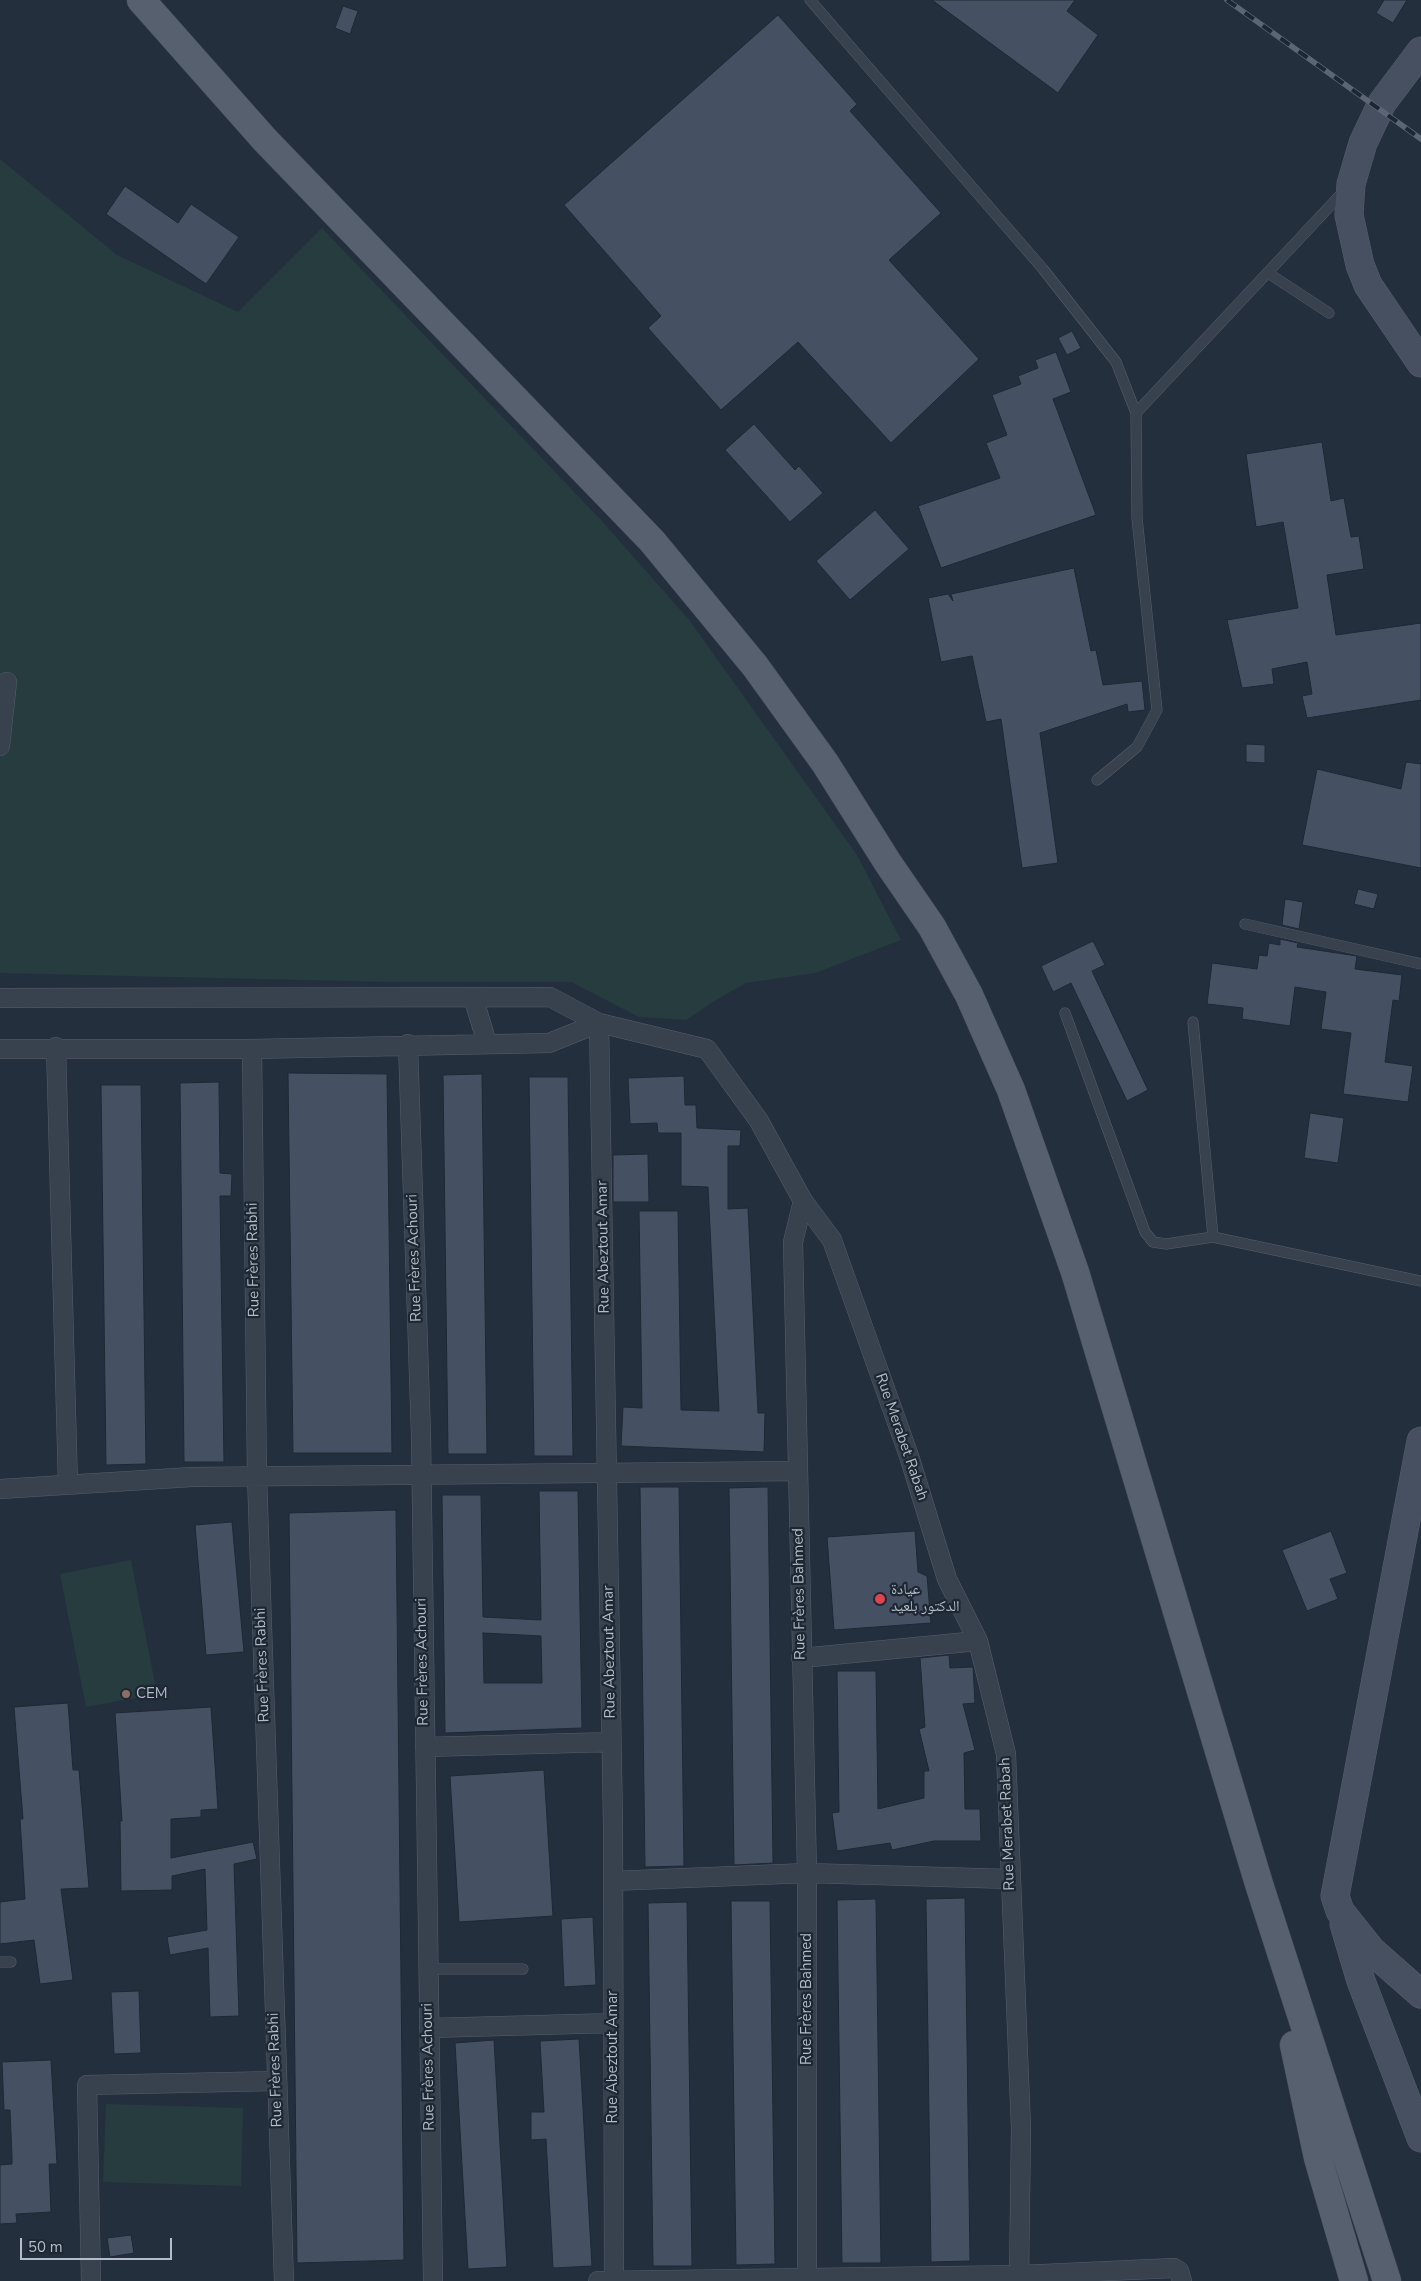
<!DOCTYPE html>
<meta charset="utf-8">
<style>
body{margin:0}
#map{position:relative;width:1421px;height:2281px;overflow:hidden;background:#242f3e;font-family:"Nunito Sans",sans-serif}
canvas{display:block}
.scale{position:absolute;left:20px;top:2238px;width:152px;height:22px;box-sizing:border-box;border:2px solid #b4bcc9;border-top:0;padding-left:6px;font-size:15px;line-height:18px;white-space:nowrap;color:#b4bcc9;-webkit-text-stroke:4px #1d2633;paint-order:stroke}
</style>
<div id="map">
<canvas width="1421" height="2281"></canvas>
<div class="scale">50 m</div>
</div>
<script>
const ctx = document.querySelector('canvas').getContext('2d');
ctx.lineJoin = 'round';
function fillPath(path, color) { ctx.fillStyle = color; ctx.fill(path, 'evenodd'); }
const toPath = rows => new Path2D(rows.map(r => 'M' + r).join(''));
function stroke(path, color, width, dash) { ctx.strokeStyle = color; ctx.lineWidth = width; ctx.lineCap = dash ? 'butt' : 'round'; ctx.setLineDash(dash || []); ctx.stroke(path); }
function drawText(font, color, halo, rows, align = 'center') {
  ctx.font = font + ' "Nunito Sans","Noto Naskh Arabic",sans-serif'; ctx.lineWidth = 4.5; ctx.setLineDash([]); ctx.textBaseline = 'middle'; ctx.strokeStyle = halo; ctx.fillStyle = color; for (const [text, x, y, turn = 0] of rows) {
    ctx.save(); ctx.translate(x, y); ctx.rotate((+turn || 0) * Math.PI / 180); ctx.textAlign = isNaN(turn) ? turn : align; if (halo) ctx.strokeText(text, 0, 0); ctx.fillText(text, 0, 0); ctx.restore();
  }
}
fillPath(toPath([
 [0,159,117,255,238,312,322,228,601,520,690,621,857,855,901,940,815,973,746,983,716,1000,686,1020,639,1017,571,982,389,982,0,973],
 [131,1560,157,1694,86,1707,60,1574],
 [106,2104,243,2108,241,2186,103,2182]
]), '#263c3f');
const building = toPath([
 [932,0,1075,0,1067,11,1098,35,1058,93,932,0],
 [1384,0,1407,0,1393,23,1376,13,1384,0],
 [343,6,358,11,350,34,335,28,343,6],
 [778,15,857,104,850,111,941,213,889,260,979,359,891,443,798,342,721,410,648,328,661,316,564,205,778,15],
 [125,186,178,223,191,204,239,237,206,284,106,214,125,186],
 [1072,331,1081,348,1067,355,1058,338,1072,331],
 [1056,352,1071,392,1053,399,1096,515,941,568,918,506,1000,478,986,443,1007,435,992,395,1021,384,1018,376,1038,368,1035,360,1056,352],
 [754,424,795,470,799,466,823,493,790,522,725,450,754,424],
 [1322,442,1331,501,1344,498,1351,537,1359,536,1364,569,1327,575,1336,635,1421,623,1421,700,1307,718,1302,696,1312,694,1307,662,1272,669,1274,684,1242,688,1227,620,1298,608,1283,522,1256,527,1246,454,1322,442],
 [875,510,909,549,850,600,816,561,875,510],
 [1074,568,1091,651,1096,650,1103,685,1142,681,1145,710,1128,712,1127,704,1040,733,1058,863,1022,868,1001,719,986,722,972,656,941,662,928,598,948,594,953,601,951,594,1074,568],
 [1246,744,1265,745,1265,763,1246,762,1246,744],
 [1406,762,1421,764,1421,868,1302,845,1317,769,1401,789,1406,762],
 [1358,889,1378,894,1374,909,1354,904,1358,889],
 [1285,899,1303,902,1299,929,1282,925,1285,899],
 [1280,939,1298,943,1297,947,1357,956,1355,969,1402,975,1399,1001,1393,1000,1385,1062,1413,1066,1408,1102,1343,1094,1351,1033,1321,1029,1326,992,1295,987,1290,1026,1242,1019,1243,1008,1207,1004,1212,963,1257,969,1259,955,1267,956,1269,943,1280,945,1280,939],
 [1093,941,1105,965,1092,971,1148,1090,1127,1101,1071,983,1053,992,1041,966,1093,941],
 [288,1073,387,1074,392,1453,293,1453,288,1073],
 [482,1074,487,1454,448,1454,443,1075,482,1074],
 [684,1076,685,1105,696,1105,697,1128,741,1130,740,1146,728,1146,728,1209,748,1208,758,1413,765,1413,764,1452,621,1446,623,1407,642,1408,639,1211,678,1211,681,1410,719,1411,708,1187,681,1186,681,1133,658,1133,657,1123,630,1124,628,1078,684,1076],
 [529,1077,568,1077,573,1456,534,1456,529,1077],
 [219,1082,220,1173,232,1174,231,1196,220,1196,224,1462,184,1462,180,1083,219,1082],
 [101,1085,141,1085,146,1464,106,1465,101,1085],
 [1310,1113,1344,1118,1338,1163,1304,1158,1310,1113],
 [648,1154,649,1202,613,1202,613,1155,648,1154],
 [640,1487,679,1487,684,1866,645,1867,640,1487],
 [768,1487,773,1863,734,1865,729,1488,768,1487],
 [539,1491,578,1491,582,1728,445,1733,442,1495,481,1495,483,1617,541,1620,539,1491],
 [483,1633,541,1636,542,1683,484,1683,483,1633],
 [396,1510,404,2260,297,2263,289,1513,396,1510],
 [232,1522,244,1652,206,1655,195,1525,232,1522],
 [915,1531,918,1572,927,1576,931,1623,834,1630,827,1537,915,1531],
 [1331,1531,1347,1573,1330,1579,1338,1599,1307,1611,1282,1550,1331,1531],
 [949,1655,950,1668,973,1667,975,1703,963,1704,975,1750,964,1753,965,1809,980,1809,981,1841,934,1841,892,1850,890,1843,837,1851,832,1813,839,1812,837,1671,876,1671,878,1809,924,1798,924,1771,929,1771,919,1729,925,1727,920,1658,949,1655],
 [68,1703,73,1770,79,1770,89,1888,61,1889,73,1980,40,1984,34,1940,0,1944,0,1902,25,1899,20,1819,23,1819,14,1707,68,1703],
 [211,1707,218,1809,201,1810,201,1817,171,1819,171,1858,253,1842,257,1859,234,1864,239,2016,210,2017,208,1948,170,1955,167,1937,207,1930,205,1869,172,1876,172,1890,121,1891,120,1821,122,1821,115,1713,211,1707],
 [544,1770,553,1916,459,1922,450,1776,544,1770],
 [965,1898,970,2261,931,2262,926,1899,965,1898],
 [876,1899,881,2263,842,2263,837,1900,876,1899],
 [731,1901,770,1901,775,2264,736,2265,731,1901],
 [687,1902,692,2266,653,2266,648,1903,687,1902],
 [593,1917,596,1985,564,1987,561,1919,593,1917],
 [139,1991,141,2053,114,2054,111,1992,139,1991],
 [579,2039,592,2266,553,2268,546,2139,531,2140,531,2112,544,2112,540,2041,579,2039],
 [494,2040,507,2267,468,2269,455,2043,494,2040],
 [51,2060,57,2164,49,2164,51,2212,16,2214,17,2223,0,2224,0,2165,12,2164,12,2157,10,2110,4,2110,2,2062,51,2060],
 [131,2235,134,2253,110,2257,107,2238,131,2235]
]);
fillPath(building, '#455162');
stroke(building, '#1f2835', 1);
const service = toPath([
 [810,0,1043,269,1116,362,1136,413],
 [1268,273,1329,313],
 [1097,780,1137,747,1157,710,1137,518,1136,413,1345,190],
 [1245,924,1421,964],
 [1065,1013,1145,1232,1153,1242,1166,1244,1213,1237,1421,1281],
 [1193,1022,1213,1237],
 [0,1962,11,1962],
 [428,1969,523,1969]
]);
const minor = toPath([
 [0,746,7,682],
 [473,997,487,1043],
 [0,998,550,997,599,1023,707,1049,759,1121,803,1201,793,1242,807,1873,807,2279],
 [599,1023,613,1823,614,2281],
 [408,1044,421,1436,433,2281],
 [56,1047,68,1485],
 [0,1049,252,1049,549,1043,599,1023],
 [252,1049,257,1476,284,2281],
 [803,1201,832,1240,909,1456,947,1579,978,1641,1006,1754,1021,2128,1019,2281],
 [0,1489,192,1477,797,1471],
 [801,1658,978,1641],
 [425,1747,611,1742],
 [613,1881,807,1873,1010,1879],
 [429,2028,613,2023],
 [91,2281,87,2085,277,2081],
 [598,2281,1021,2275,1174,2268,1179,2271,1182,2281]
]);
const secondary = toPath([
 [1421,51,1382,103,1363,143,1351,184,1349,215,1360,265,1368,285,1421,363],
 [1421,1441,1335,1896,1340,1911,1372,1951,1421,1994],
 [1344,1924,1361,1981,1421,2138]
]);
const primary = toPath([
 [141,0,265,140,652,541,755,666,825,763,888,863,932,927,969,995,1011,1090,1075,1272,1259,1884,1387,2281],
 [1294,2045,1318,2158,1354,2281]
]);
stroke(service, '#565f6c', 11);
stroke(minor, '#565f6c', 20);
stroke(secondary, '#565f6c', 29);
stroke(primary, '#414a57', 29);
stroke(service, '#38414e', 10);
stroke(minor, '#38414e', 19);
stroke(secondary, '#465061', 28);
stroke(primary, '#56606e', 28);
const rail = toPath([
 [1227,0,1421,139]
]);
stroke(rail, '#5a6575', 5.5);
stroke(rail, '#1d2633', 4, [11]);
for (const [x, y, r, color] of [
 [880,1599,6,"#e0444e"],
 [126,1694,5,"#8d6e63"]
]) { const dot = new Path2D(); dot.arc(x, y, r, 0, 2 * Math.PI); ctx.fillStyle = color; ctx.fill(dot); stroke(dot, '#1d2633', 2); }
drawText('15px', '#b4bcc9', '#1d2633', [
 ["Rue Abeztout Amar",604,1247,-91],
 ["Rue Frères Achouri",415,1258,-92],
 ["Rue Frères Rabhi",254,1260,-91],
 ["Rue Merabet Rabah",901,1437,71],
 ["Rue Frères Bahmed",800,1594,-91],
 ["Rue Abeztout Amar",610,1652,-91],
 ["Rue Frères Achouri",423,1662,-91],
 ["Rue Frères Rabhi",263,1665,-92],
 ["Rue Merabet Rabah",1008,1824,-92],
 ["Rue Frères Bahmed",807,1999,-90],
 ["Rue Abeztout Amar",613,2057,-90],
 ["Rue Frères Achouri",429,2067,-91],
 ["Rue Frères Rabhi",276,2070,-92]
]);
drawText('15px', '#b4bcc9', '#1d2633', [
 ["عيادة",891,1590],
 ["الدكتور بلعيد",891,1607],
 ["CEM",136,1694]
], 'left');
</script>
